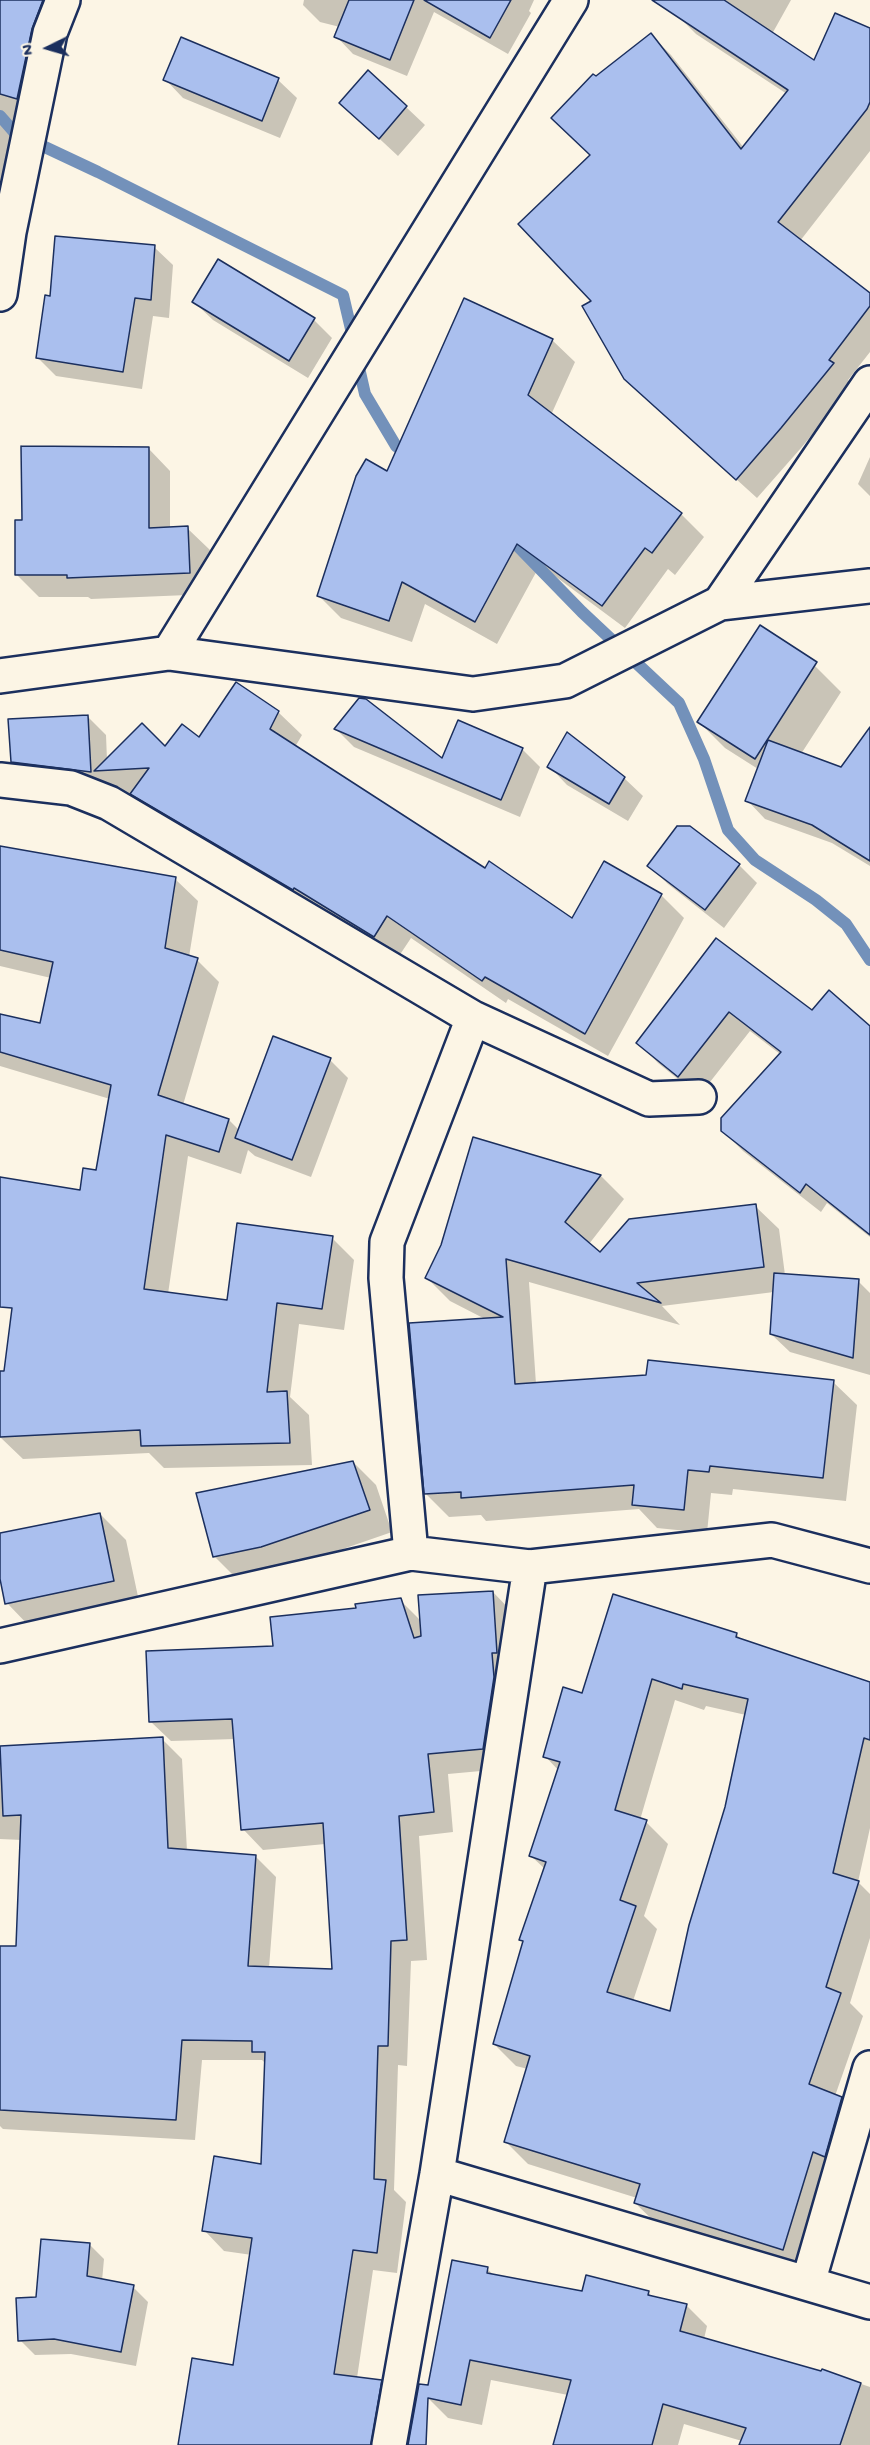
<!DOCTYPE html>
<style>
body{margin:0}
#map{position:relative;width:870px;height:2445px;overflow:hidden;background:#fcf5e5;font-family:"Gochi Hand",sans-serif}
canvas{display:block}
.north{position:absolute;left:18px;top:18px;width:60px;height:60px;-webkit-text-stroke:4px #fcf5e5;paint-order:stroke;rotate:265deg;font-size:16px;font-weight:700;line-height:24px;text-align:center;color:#1b2f5e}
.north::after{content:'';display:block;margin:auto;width:21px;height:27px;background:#1b2f5e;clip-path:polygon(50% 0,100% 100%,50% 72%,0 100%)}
</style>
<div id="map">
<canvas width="870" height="2445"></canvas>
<div class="north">N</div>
</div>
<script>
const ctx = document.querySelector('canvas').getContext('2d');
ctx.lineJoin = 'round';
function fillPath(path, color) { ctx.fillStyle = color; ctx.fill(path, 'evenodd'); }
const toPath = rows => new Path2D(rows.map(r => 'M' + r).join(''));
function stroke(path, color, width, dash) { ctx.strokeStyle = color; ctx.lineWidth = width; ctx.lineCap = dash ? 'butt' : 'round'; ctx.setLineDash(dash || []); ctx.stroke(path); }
fillPath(toPath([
 [0,0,75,0,0,205],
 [304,0,534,0,529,11,531,13,508,54,434,12,407,76,353,54,336,36,340,27,320,22,303,5],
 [686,0,791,0,772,34,815,62,870,30,870,151,800,241,870,295,870,352,848,380,853,385,801,448,757,498,626,379,592,156,596,78,651,35,671,55,744,148,787,94,696,34,677,15],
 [182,39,278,80,297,98,280,138,183,98,165,79],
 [341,103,406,107,425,125,398,156],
 [154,247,173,265,169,318,153,316,142,389,56,376,37,357,51,297],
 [194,302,314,320,332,338,308,378,213,320],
 [552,340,575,362,551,415,681,514,704,537,675,575,668,569,625,628,540,565,497,644,425,604,412,642,341,618,319,596,387,473],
 [148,448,170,471,170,528,187,528,210,550,212,594,91,599,88,597,39,597,16,574,23,522],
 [870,457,870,496,858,484],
 [760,627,815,666,841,692,801,754,842,769,870,730,870,866,832,843,765,819,747,800,758,769,725,748,699,722],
 [236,684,278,712,302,735,295,747,485,870,573,920,661,895,684,918,608,1056,508,999,506,1003,411,938,397,959,155,816,132,793,119,794,109,784,109,789,31,780,12,762,88,717,106,735,107,760,166,748,199,739],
 [336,729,442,761,522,749,540,767,520,817,354,747],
 [549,766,624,778,643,796,628,821,567,785],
 [0,847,175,879,198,901,189,957,197,960,219,982,183,1105,229,1120,239,1130,330,1060,348,1078,311,1177,255,1156,248,1150,241,1174,188,1156,168,1294,229,1302,332,1238,354,1260,344,1330,299,1324,290,1397,309,1415,312,1465,164,1468,149,1453,23,1459,0,1437,0,1372,6,1372,21,1250,0,1242,0,1176,4,1180,81,1192,98,1172,110,1099,0,1066,0,1016,41,1025,51,978,0,966],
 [739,865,757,883,724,928,668,884,649,866],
 [716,940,812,1012,870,1026,870,1237,827,1203,821,1212,743,1151,723,1131,780,1054,750,1031,699,1096,658,1063,638,1042],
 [474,1139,601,1176,624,1199,589,1244,600,1254,755,1206,779,1229,785,1275,858,1281,870,1293,870,1375,790,1352,771,1334,774,1292,662,1306,680,1325,529,1282,536,1384,833,1382,857,1405,846,1501,733,1489,732,1495,711,1493,707,1533,657,1528,639,1509,486,1521,481,1515,449,1517,426,1494,487,1320,450,1301,427,1278,443,1246],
 [353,1462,376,1485,392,1532,285,1569,237,1579,214,1556],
 [100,1514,126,1540,140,1606,32,1629,7,1603,0,1572,0,1535],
 [493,1592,513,1613,503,1769,448,1774,453,1832,419,1836,427,1960,411,1961,407,2066,398,2065,394,2190,406,2202,397,2273,373,2270,357,2378,373,2380,393,2401,388,2445,180,2445,235,2366,252,2255,224,2251,204,2230,262,2165,266,2064,262,2060,202,2060,195,2140,3,2129,0,2126,0,1948,18,1947,22,1840,0,1839,0,1747,162,1739,182,1759,187,1851,255,1856,276,1877,269,1968,334,1970,325,1844,263,1850,243,1829,235,1739,171,1741,150,1721,275,1647,357,1609,400,1600,421,1621],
 [736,1634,743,1641,870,1683,870,1828,858,1882,870,1894,870,1938,850,2003,863,2016,835,2096,841,2098,864,2121,805,2272,658,2225,635,2203,637,2198,528,2164,506,2142,528,2069,516,2066,494,2044,524,1943,521,1939,545,1869,531,1856,559,1771,545,1756,583,1695],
 [675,1700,704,1710,706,1706,746,1715,726,1808,671,2013,633,2001,657,1929,644,1916,668,1844,646,1822,640,1820],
 [89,2244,104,2259,102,2281,133,2287,148,2302,136,2366,71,2354,35,2355,20,2340],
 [487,2269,494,2275,583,2292,648,2292,653,2298,686,2305,707,2326,704,2339,822,2373,823,2371,870,2387,870,2445,741,2445,742,2441,684,2424,678,2445,582,2445,568,2395,491,2380,482,2425,448,2418,427,2397]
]), '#0003');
stroke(toPath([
 [0,116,15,133,98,172,343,295,354,342],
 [357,359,365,394,396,446,409,455],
 [506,534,582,612,679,703,704,759,728,830,755,860,816,900,846,924,870,960]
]), '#7391ba', 12);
const building = toPath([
 [0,0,43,0,32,29,17,99,0,94,0,0],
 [349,0,414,0,390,60,334,37,349,0],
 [424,0,511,0,490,38,424,0],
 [652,0,724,0,814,60,835,13,870,28,870,102,867,109,778,222,870,293,870,306,829,360,834,363,781,428,736,480,624,379,582,306,591,301,518,224,590,155,551,118,593,74,596,76,651,33,741,149,788,90,652,0],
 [181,37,279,78,262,121,163,80,181,37],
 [368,70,407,106,379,139,339,103,368,70],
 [55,236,155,245,151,300,135,298,123,372,36,358,45,295,50,296,55,236],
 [218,259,315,318,289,361,192,302,218,259],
 [464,298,553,339,528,395,682,513,652,553,645,548,602,606,517,544,475,622,402,582,389,621,317,596,356,476,366,459,387,471,464,298],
 [21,446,149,447,149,528,188,526,190,573,67,578,67,575,15,575,15,520,22,520,21,446],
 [760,625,817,662,755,759,697,722,760,625],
 [236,682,279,711,270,729,485,868,489,861,572,918,604,861,662,894,585,1034,485,977,482,981,387,916,374,937,294,888,293,890,130,794,149,768,94,771,142,723,165,746,182,724,199,737,236,682],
 [359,698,366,699,442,758,458,720,523,748,501,800,334,729,359,698],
 [88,715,91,772,11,762,8,719,88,715],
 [870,727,870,861,812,825,745,801,768,740,841,767,870,727],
 [567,732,625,777,609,804,547,767,567,732],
 [677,826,690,826,740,864,705,910,647,866,677,826],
 [0,846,176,877,165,948,198,958,158,1095,229,1119,219,1152,166,1135,144,1289,227,1300,237,1223,333,1236,322,1309,277,1303,267,1392,287,1391,290,1443,141,1446,140,1430,0,1437,0,1371,4,1371,12,1308,0,1307,0,1177,80,1190,83,1168,96,1170,111,1085,0,1052,0,1014,40,1023,53,962,0,950,0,846],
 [716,938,812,1010,829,990,870,1026,870,1235,806,1184,800,1193,721,1131,721,1118,781,1052,729,1012,678,1077,636,1043,716,938],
 [273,1036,331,1058,292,1160,235,1138,273,1036],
 [473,1137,601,1175,565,1222,600,1252,629,1219,756,1204,764,1267,637,1283,661,1303,506,1259,515,1384,646,1375,648,1360,834,1380,823,1478,710,1466,709,1472,688,1470,684,1510,632,1505,634,1485,461,1498,461,1492,424,1494,409,1323,503,1317,425,1278,441,1245,473,1137],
 [774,1273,859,1279,853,1358,770,1334,774,1273],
 [353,1461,370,1510,261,1547,213,1557,196,1493,353,1461],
 [100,1513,114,1581,5,1604,0,1579,0,1533,100,1513],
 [493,1591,497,1653,492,1653,494,1677,483,1749,428,1754,434,1812,399,1816,407,1940,391,1941,388,2046,378,2046,374,2179,386,2180,377,2253,353,2250,334,2374,382,2380,371,2445,178,2445,192,2358,233,2365,252,2238,202,2231,214,2156,261,2164,265,2052,252,2052,252,2041,182,2040,176,2120,0,2110,0,1946,16,1946,21,1815,3,1816,0,1746,163,1737,168,1848,256,1855,248,1966,332,1969,323,1823,241,1830,232,1719,149,1722,146,1651,273,1646,270,1617,356,1608,355,1604,401,1598,414,1638,421,1636,418,1595,493,1591],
 [613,1594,737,1633,736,1637,870,1682,870,1740,864,1738,833,1873,859,1881,826,1987,841,1993,809,2084,842,2097,825,2157,813,2152,783,2250,634,2203,640,2184,504,2142,530,2056,493,2044,523,1941,519,1940,546,1862,529,1856,560,1762,543,1757,563,1687,582,1693,613,1594],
 [652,1679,682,1689,683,1684,748,1699,725,1807,689,1925,670,2011,607,1992,636,1906,620,1900,647,1820,615,1810,652,1679],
 [41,2239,90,2243,87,2276,134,2285,121,2352,54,2339,18,2341,16,2298,36,2297,41,2239],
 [452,2260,488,2267,487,2273,582,2291,586,2275,649,2291,648,2295,687,2304,680,2331,821,2371,822,2369,861,2383,840,2445,739,2445,746,2428,663,2404,652,2445,553,2445,571,2380,470,2360,461,2405,428,2398,426,2445,408,2445,419,2384,428,2385,452,2260]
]);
fillPath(building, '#aabfee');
stroke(building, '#1b2f5e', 1.5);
const minor = toPath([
 [0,294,9,232,50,33,63,0],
 [720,603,870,383],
 [169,653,571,0],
 [0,676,169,653,473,694,565,681,720,603,870,586],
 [0,780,71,788,109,803,473,1018,649,1099,699,1097],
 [411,1553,386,1278,387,1242,473,1018],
 [0,1646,411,1553,530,1567,772,1540,870,1566],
 [437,2174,870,2302],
 [808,2283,870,2068],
 [389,2445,437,2174,530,1567]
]);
stroke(minor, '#1b2f5e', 38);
stroke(minor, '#fcf5e5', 33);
</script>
